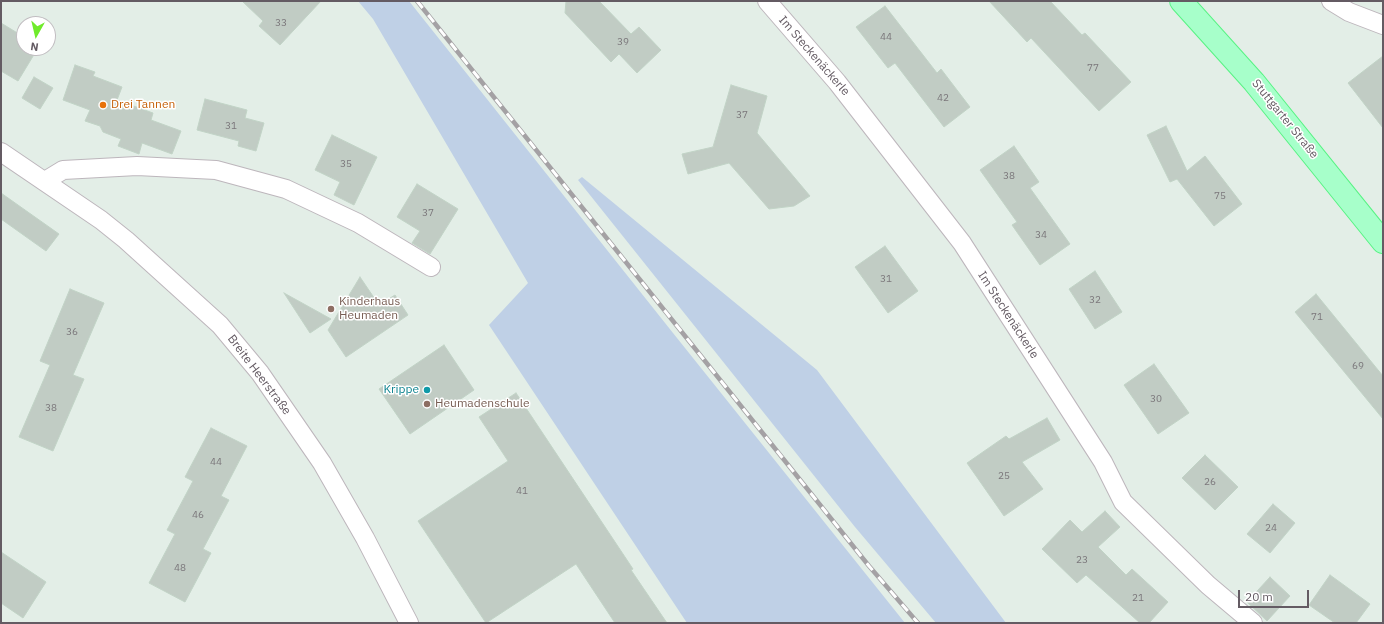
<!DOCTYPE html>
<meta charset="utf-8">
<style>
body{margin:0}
#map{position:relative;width:1384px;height:624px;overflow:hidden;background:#e3eee7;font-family:"IBM Plex Sans",sans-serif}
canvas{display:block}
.frame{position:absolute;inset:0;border:2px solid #645b63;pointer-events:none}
.north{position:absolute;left:16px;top:16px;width:40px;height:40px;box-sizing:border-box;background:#fff;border:1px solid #c1bdc1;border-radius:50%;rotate:188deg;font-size:11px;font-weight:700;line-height:16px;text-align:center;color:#645b63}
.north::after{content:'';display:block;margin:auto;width:14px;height:18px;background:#70eb2b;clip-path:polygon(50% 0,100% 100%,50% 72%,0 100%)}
.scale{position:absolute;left:1238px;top:590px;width:71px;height:18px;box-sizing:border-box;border:2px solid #645b63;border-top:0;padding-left:5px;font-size:12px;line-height:14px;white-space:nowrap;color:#645b63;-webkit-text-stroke:3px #fff;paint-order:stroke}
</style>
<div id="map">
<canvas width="1384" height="624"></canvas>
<div class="frame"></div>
<div class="north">N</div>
<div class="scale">20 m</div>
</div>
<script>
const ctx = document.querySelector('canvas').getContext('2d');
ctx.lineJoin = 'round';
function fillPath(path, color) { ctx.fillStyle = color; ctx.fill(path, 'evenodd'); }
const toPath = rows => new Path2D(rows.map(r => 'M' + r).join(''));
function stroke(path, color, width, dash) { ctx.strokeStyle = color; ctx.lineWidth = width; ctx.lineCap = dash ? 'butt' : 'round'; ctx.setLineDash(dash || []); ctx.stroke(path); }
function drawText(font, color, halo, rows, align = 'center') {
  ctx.font = font + ' "IBM Plex Sans",sans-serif'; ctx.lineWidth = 3; ctx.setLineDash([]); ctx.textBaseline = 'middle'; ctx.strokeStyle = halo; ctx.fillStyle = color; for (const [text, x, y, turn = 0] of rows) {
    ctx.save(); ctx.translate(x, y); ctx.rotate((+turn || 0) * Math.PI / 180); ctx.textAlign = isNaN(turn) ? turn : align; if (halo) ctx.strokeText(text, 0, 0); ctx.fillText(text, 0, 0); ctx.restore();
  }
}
fillPath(toPath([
 [358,1,409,1,673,333,905,623,687,623,489,325,528,283,373,19],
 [582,177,817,370,1006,623,936,623,855,527,578,180]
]), '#bfd0e6');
const building = toPath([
 [242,1,321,1,280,45,259,26,263,21,242,1],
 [566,1,599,1,631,34,639,27,661,50,637,73,619,54,611,62,565,13,566,1],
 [989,1,1050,1,1082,35,1085,33,1131,82,1099,111,1031,38,1027,42,989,1],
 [885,6,937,73,941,69,970,107,944,127,895,63,888,68,856,27,885,6],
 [1,23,24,37,24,48,38,48,18,81,1,71,1,23],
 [1383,56,1383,128,1348,83,1383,56],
 [75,65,95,72,93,76,122,87,117,100,153,113,151,120,181,131,172,154,142,143,139,154,118,146,121,139,103,132,100,126,85,121,90,110,63,100,75,65],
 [34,77,53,88,40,109,22,98,34,77],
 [731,85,767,96,757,133,810,196,794,206,769,209,729,163,688,174,682,154,713,147,731,85],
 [205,99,247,110,245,118,264,123,256,151,238,146,239,141,197,130,205,99],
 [1166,126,1187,171,1205,156,1242,204,1214,226,1177,179,1170,182,1147,135,1166,126],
 [332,135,377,157,354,205,334,195,340,182,315,170,332,135],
 [1014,146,1039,182,1030,188,1070,244,1040,265,1012,225,1017,222,980,170,1014,146],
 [417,184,458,209,430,254,412,243,420,231,397,217,417,184],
 [1,193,59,234,46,251,1,219,1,193],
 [885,246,918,291,888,313,855,267,885,246],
 [1095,271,1122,312,1095,329,1069,289,1095,271],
 [360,277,379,305,395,295,408,315,346,357,328,330,360,277],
 [70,289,104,303,73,375,84,379,53,451,19,437,50,365,40,361,70,289],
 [284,293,331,319,310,333,284,293],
 [1316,294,1383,376,1383,419,1295,312,1316,294],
 [444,345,474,390,410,434,379,389,444,345],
 [1154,364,1189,413,1158,434,1124,385,1154,364],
 [516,393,633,569,631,570,667,623,615,623,576,564,486,623,418,521,508,461,479,417,516,393],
 [1047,418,1060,440,1022,462,1043,489,1004,516,967,463,1006,436,1009,439,1047,418],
 [211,428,247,446,221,496,229,500,203,549,211,553,185,602,149,583,175,534,167,530,193,481,185,477,211,428],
 [1205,455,1238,487,1215,510,1182,478,1205,455],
 [1273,504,1295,523,1270,553,1247,534,1273,504],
 [1105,511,1120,527,1098,547,1126,575,1132,569,1168,602,1149,623,1140,623,1086,575,1077,583,1042,549,1070,520,1082,532,1105,511],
 [1,552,46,582,23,618,1,603,1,552],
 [1330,575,1370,604,1356,623,1335,623,1309,605,1330,575],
 [1270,577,1290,596,1267,621,1247,602,1270,577]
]);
fillPath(building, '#c1ccc4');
stroke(building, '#c1d3c6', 1);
const minor = toPath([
 [767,1,837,82,962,243,1103,462,1123,502,1208,585,1253,623],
 [1331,1,1349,12,1383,25],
 [1,152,101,220,126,240,220,325,260,373,322,463,365,538,409,623],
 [45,181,63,170,137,166,216,170,286,189,358,223,431,267]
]);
const primary = toPath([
 [1181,1,1254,82,1383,242]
]);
stroke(minor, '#bdb6bc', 20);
stroke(primary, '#57f383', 24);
stroke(minor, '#fff', 18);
stroke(primary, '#a7ffca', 22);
const rail = toPath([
 [417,1,869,566,918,623]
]);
stroke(rail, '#a4a1a4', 4.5);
stroke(rail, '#fff', 3, [9]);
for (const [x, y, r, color] of [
 [103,105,4,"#e8710a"],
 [331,309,4,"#8d6e63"],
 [427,390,4,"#0f9aa8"],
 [427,404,4,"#8d6e63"]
]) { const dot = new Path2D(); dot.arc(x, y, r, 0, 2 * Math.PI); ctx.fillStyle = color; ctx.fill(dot); stroke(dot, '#fff', 1.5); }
drawText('10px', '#7b777b', null, [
 ["33",281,23],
 ["44",886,37],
 ["39",623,42],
 ["77",1093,68],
 ["42",943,98],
 ["37",742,115],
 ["31",231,126],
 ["35",346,164],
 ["38",1009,176],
 ["75",1220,196],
 ["37",428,213],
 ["34",1041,235],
 ["31",886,279],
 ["32",1095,300],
 ["71",1317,317],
 ["36",72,332],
 ["69",1358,366],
 ["30",1156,399],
 ["38",51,408],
 ["44",216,462],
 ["25",1004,476],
 ["26",1210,482],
 ["41",522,491],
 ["46",198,515],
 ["24",1271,528],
 ["23",1082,560],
 ["48",180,568],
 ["21",1138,598]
]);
drawText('12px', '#645b63', '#fff', [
 ["Im Steckenäckerle",814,56,49],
 ["Stuttgarter Straße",1285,119,51],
 ["Im Steckenäckerle",1008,315,57],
 ["Breite Heerstraße",259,375,53]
]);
drawText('12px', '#c56008', '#fff', [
 ["Drei Tannen",111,105]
], 'left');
drawText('12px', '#785e54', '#fff', [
 ["Kinderhaus",339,302],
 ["Heumaden",339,316],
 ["Heumadenschule",435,404]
], 'left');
drawText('12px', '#0d838f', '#fff', [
 ["Krippe",419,390]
], 'right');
</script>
